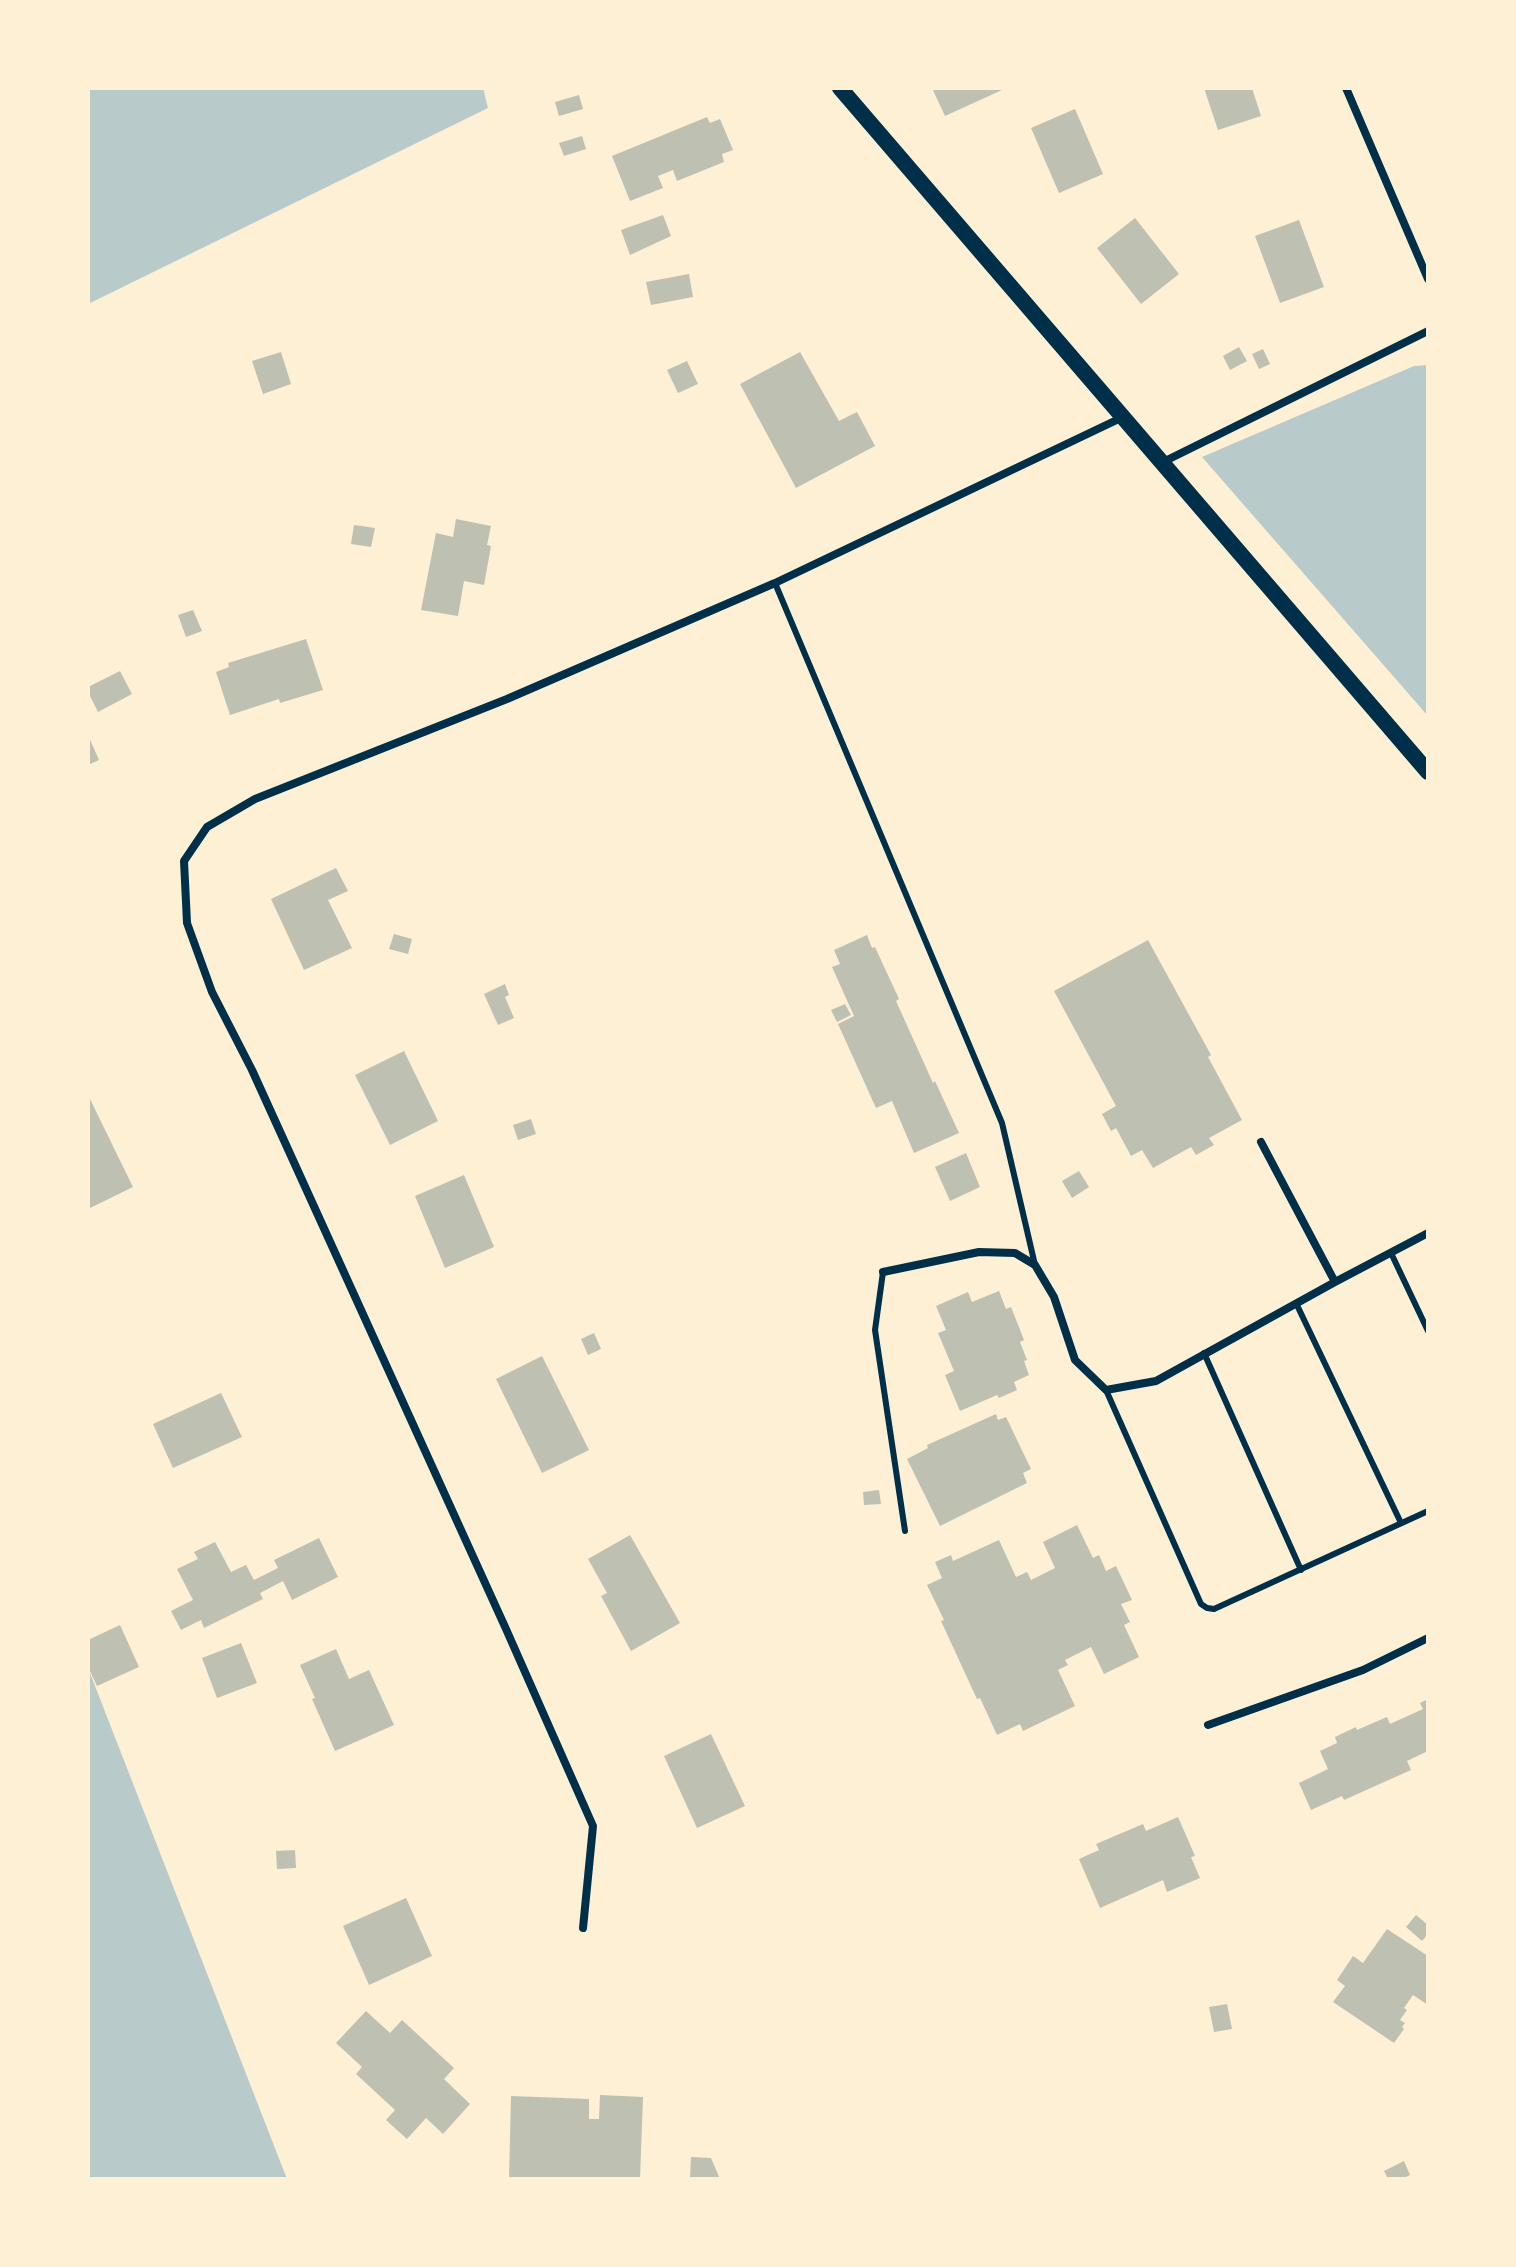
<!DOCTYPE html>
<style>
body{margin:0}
#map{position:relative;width:1516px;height:2267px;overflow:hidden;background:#fdf0d5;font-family:"DM Sans",sans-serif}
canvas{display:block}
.frame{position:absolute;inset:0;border:90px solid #fdf0d5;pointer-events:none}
</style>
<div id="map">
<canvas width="1516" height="2267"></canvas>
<div class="frame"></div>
</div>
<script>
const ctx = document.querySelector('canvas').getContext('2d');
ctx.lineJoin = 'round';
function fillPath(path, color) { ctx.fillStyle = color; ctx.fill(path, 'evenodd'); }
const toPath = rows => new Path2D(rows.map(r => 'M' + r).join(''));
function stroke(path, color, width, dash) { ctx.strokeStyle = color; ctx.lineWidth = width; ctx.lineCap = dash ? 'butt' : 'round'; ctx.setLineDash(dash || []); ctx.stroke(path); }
fillPath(toPath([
 [88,88,483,88,488,108,88,304],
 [1428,365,1428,716,1202,457,1414,366],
 [88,1668,287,2179,88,2179]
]), '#b9caca');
fillPath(toPath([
 [932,88,1001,88,1002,90,945,116],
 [1204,88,1252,88,1261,116,1218,130],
 [579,95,583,109,559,116,555,102],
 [1075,109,1103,174,1059,193,1031,128],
 [707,117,710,123,720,119,733,150,722,154,724,162,677,181,673,170,658,176,663,188,630,201,612,156],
 [582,136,586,149,564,156,559,143],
 [663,215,671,236,630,255,621,230],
 [1135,218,1179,274,1141,304,1097,248],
 [1299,220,1324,287,1280,303,1255,236],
 [689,274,693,297,651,305,646,282],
 [1239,347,1247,361,1230,370,1223,356],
 [1263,349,1270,364,1259,369,1252,354],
 [281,352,291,384,263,394,252,361],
 [800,352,839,421,857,412,875,446,796,488,740,384],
 [687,361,698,384,678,393,667,370],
 [456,519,491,526,487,545,491,546,484,585,464,581,458,616,421,610,436,533,453,537],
 [354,525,375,528,371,547,351,544],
 [193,610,202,631,186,637,178,615],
 [306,639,323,690,280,703,279,699,230,715,216,672,229,667,228,663],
 [120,671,132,694,98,712,88,692,88,687],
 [88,735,99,760,88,765],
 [336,868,348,891,328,900,352,948,304,970,271,899],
 [394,934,412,939,408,954,389,949],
 [867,935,872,948,875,947,899,999,896,1001,933,1083,935,1081,959,1133,914,1153,892,1101,876,1108,838,1024,854,1016,832,967,840,964,834,950],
 [1148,940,1211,1055,1208,1057,1242,1120,1209,1138,1214,1145,1196,1155,1191,1147,1153,1168,1142,1150,1131,1156,1116,1128,1111,1131,1102,1114,1116,1106,1054,991],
 [505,984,509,995,505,997,514,1018,498,1025,484,994],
 [845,1004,851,1015,837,1022,831,1010],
 [404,1051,438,1121,390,1145,355,1075],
 [88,1095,133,1187,88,1209],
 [531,1119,536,1134,518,1140,513,1125],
 [966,1153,980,1187,950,1201,935,1167],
 [1079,1171,1089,1187,1072,1198,1062,1181],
 [464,1175,494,1247,445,1268,415,1196],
 [999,1291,1006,1309,1011,1307,1024,1340,1020,1342,1027,1360,1024,1361,1029,1375,1014,1382,1017,1390,999,1398,997,1395,960,1411,945,1375,954,1371,938,1333,946,1330,936,1306,968,1292,972,1302],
 [594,1333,601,1349,588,1355,581,1339],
 [542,1356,589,1450,542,1473,496,1379],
 [221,1393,242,1437,173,1468,153,1424],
 [996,1414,998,1420,1006,1417,1031,1469,1023,1473,1027,1483,940,1526,907,1459,928,1448,927,1445],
 [879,1490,881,1504,864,1505,863,1492],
 [1077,1525,1093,1558,1099,1555,1106,1571,1116,1566,1132,1600,1121,1604,1130,1622,1124,1625,1139,1657,1104,1674,1091,1647,1065,1660,1068,1665,1058,1670,1075,1706,1023,1731,1020,1724,997,1735,980,1698,977,1699,941,1621,944,1620,927,1585,942,1578,935,1562,951,1555,953,1561,999,1540,1016,1577,1027,1572,1031,1580,1055,1568,1043,1542],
 [630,1535,680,1623,631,1651,601,1596,607,1593,588,1559],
 [319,1538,338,1577,292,1600,283,1581,260,1593,263,1599,204,1628,201,1620,181,1630,171,1611,193,1600,177,1569,198,1559,194,1552,215,1542,231,1572,246,1565,254,1580,278,1568,274,1560],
 [120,1625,139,1667,97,1686,88,1667,88,1640],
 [241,1643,257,1683,217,1698,202,1658],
 [336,1649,349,1679,369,1670,394,1725,335,1751,312,1699,315,1698,300,1665],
 [1428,1699,1428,1751,1407,1761,1411,1770,1344,1800,1342,1796,1311,1810,1299,1783,1328,1769,1320,1751,1337,1743,1335,1737,1356,1727,1357,1730,1387,1717,1390,1724,1423,1709,1420,1703],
 [711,1734,745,1806,697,1828,664,1756],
 [1178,1817,1195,1856,1191,1857,1200,1878,1167,1892,1163,1880,1100,1908,1079,1859,1099,1850,1096,1844,1143,1824,1146,1831],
 [295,1850,296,1868,277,1869,276,1851],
 [406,1898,432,1956,369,1985,343,1926],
 [1416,1915,1428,1925,1428,1934,1422,1941,1406,1927],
 [1387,1929,1428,1956,1428,2005,1413,1995,1404,2008,1407,2010,1400,2020,1405,2023,1402,2027,1404,2029,1394,2043,1333,2002,1345,1986,1337,1980,1353,1956,1363,1963],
 [1227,2004,1232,2029,1214,2032,1209,2007],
 [366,2011,390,2033,402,2020,454,2068,444,2079,470,2104,443,2134,426,2118,407,2139,386,2120,395,2110,356,2074,362,2067,336,2043],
 [600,2095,643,2097,640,2179,509,2179,511,2096,589,2099,589,2119,599,2119],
 [691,2157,711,2158,720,2179,690,2179],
 [1404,2161,1410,2175,1402,2179,1388,2179,1384,2171]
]), '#bec0b2');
stroke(toPath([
 [775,583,1002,1123,1035,1265],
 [1391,1253,1428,1331],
 [883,1272,875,1330,905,1531],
 [1296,1303,1401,1523],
 [1204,1353,1301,1570],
 [1106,1390,1201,1604,1207,1608,1214,1609,1428,1511]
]), '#003049', 6);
stroke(toPath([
 [1346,88,1428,279],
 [1161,463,1428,331],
 [1261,1142,1335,1282],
 [883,1272,979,1252,1015,1253,1035,1265,1054,1297,1075,1360,1106,1390,1156,1381,1335,1282,1428,1233],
 [1208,1725,1363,1670,1428,1638],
 [583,1928,593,1826,506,1629,252,1070,212,992,187,923,184,861,207,827,255,799,507,699,775,583,1123,417]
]), '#003049', 8);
stroke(toPath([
 [840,88,1428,772]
]), '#003049', 16);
</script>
